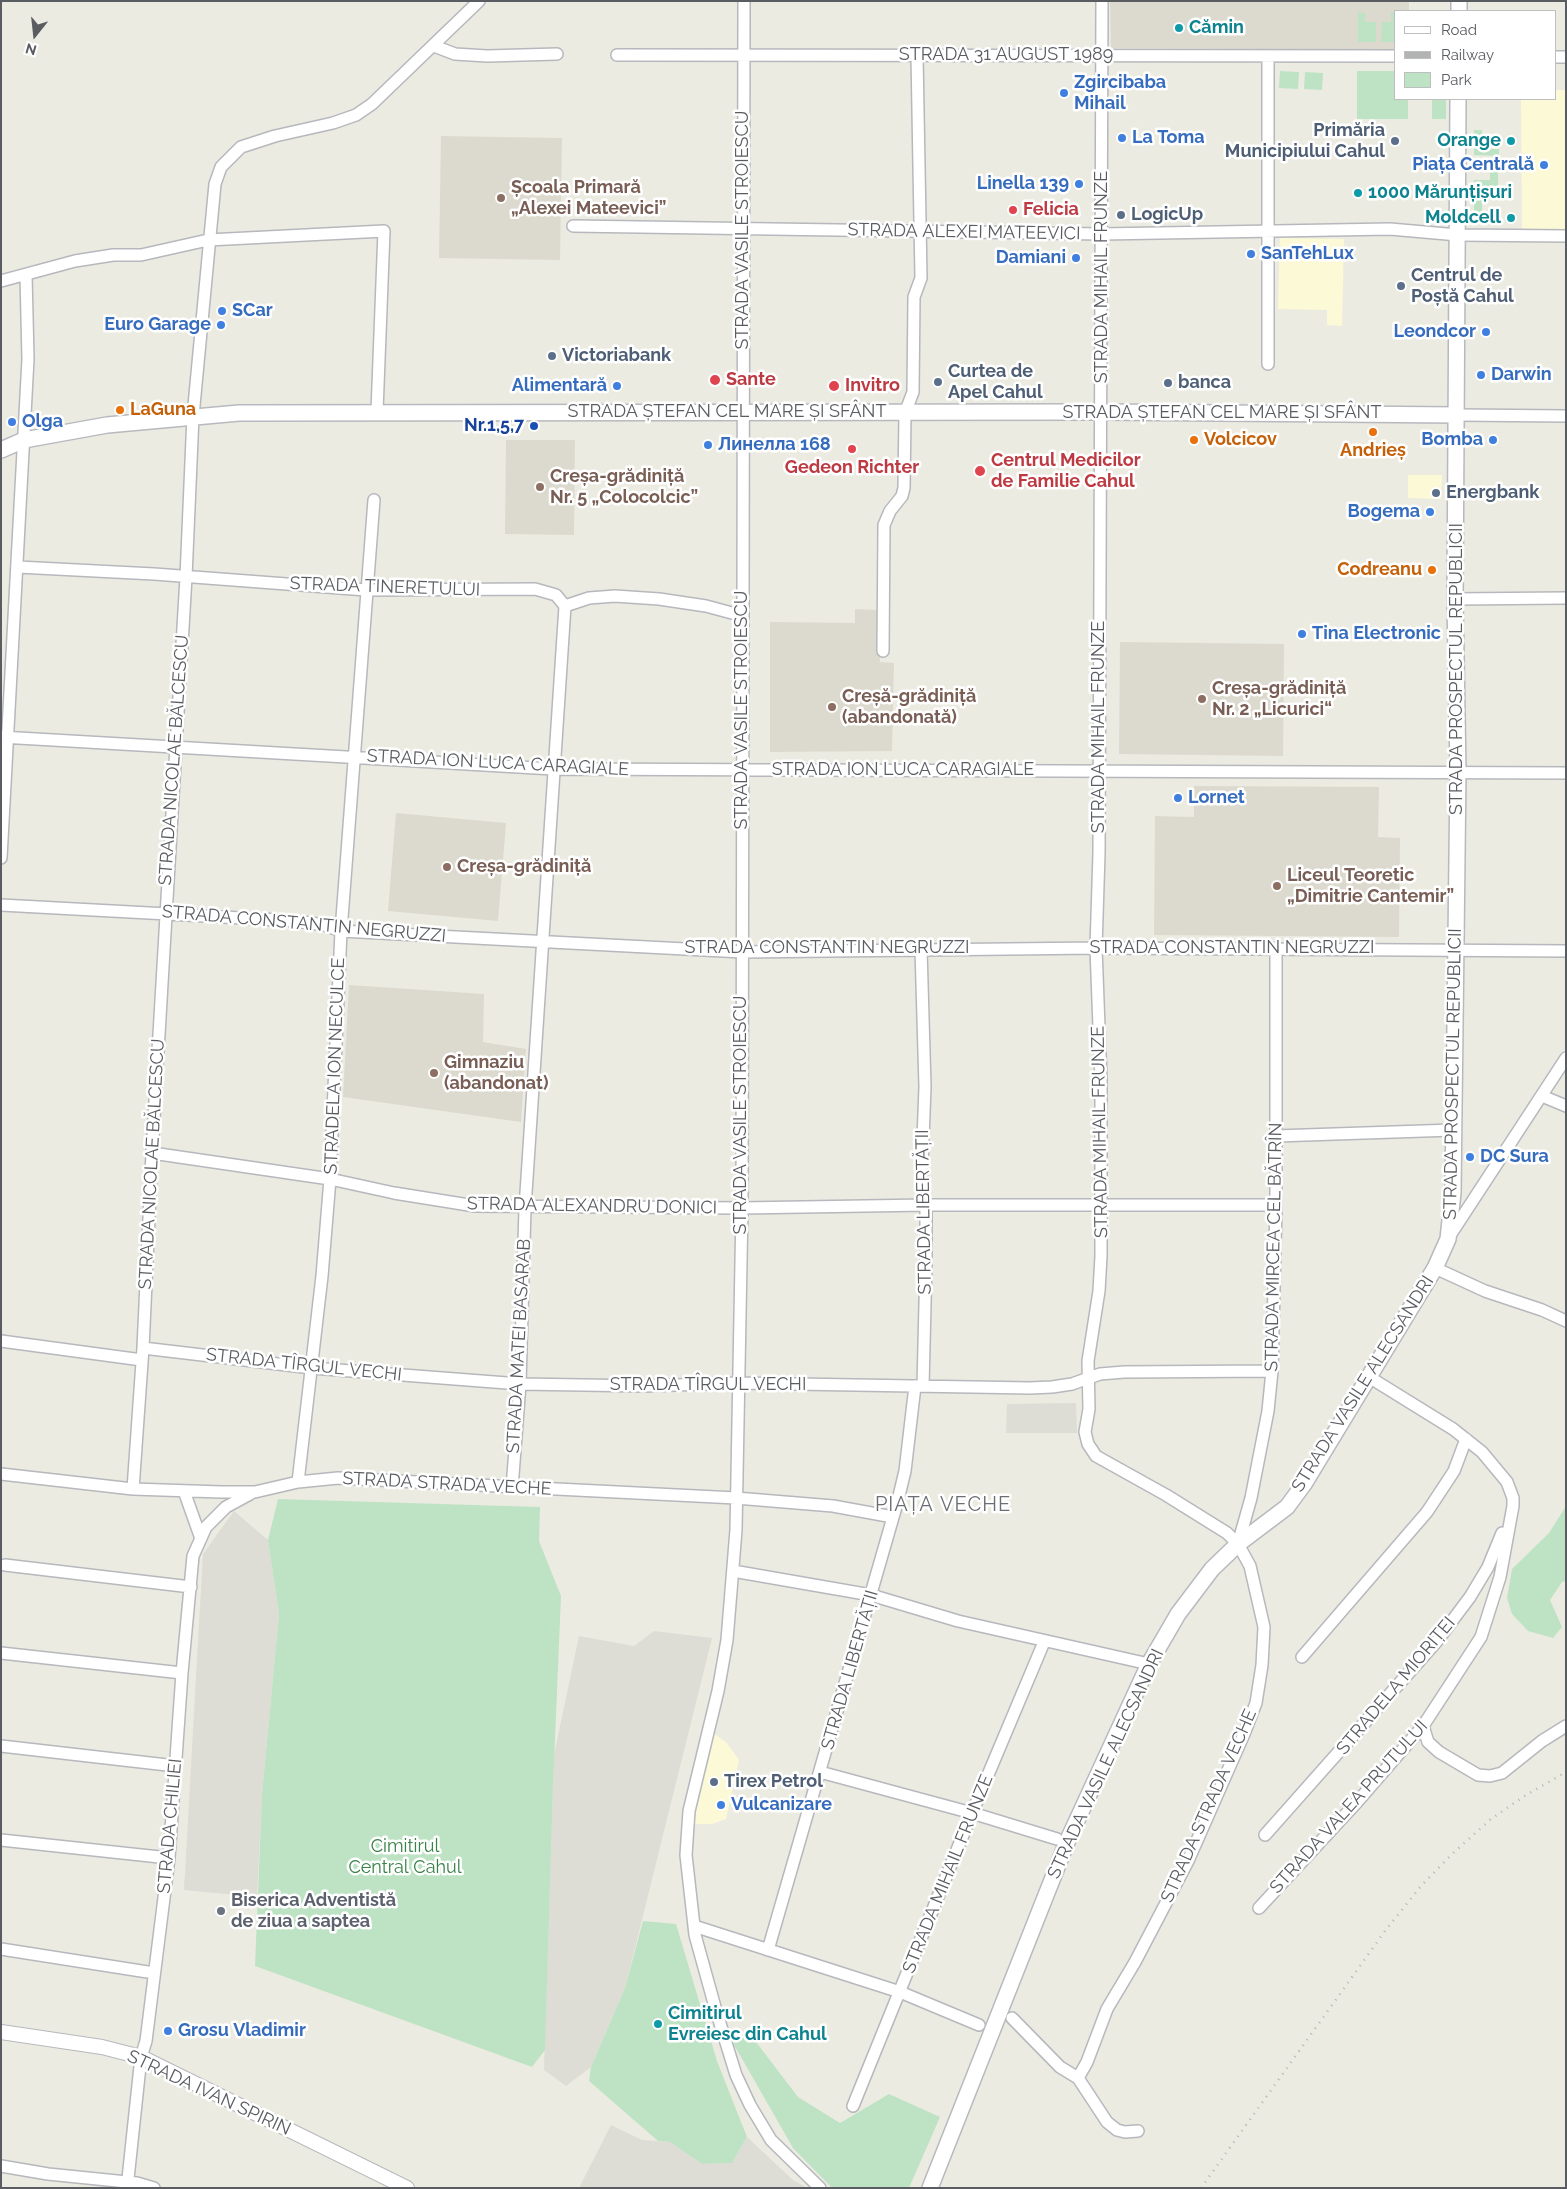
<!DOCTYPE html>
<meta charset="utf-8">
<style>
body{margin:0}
#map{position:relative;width:1567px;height:2189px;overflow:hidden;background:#ecebe1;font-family:Raleway,sans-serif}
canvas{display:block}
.frame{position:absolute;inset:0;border:2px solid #595c61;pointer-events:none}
.legend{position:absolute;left:1394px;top:10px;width:162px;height:90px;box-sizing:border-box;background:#fff;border:1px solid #bdbec0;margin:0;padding:6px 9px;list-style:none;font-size:15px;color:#595c61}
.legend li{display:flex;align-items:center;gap:10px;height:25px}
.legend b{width:25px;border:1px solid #bdbec0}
.north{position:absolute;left:10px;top:10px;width:50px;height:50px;-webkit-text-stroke:4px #fff;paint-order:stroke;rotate:196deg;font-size:14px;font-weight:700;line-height:20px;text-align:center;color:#595c61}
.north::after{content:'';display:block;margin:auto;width:18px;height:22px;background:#595c61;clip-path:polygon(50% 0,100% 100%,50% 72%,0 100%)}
</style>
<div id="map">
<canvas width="1567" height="2189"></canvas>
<div class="frame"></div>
<ul class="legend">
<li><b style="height:6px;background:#fff"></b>Road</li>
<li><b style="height:6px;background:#b2b3b3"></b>Railway</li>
<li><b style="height:14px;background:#bee3c4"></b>Park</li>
</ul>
<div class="north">N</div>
</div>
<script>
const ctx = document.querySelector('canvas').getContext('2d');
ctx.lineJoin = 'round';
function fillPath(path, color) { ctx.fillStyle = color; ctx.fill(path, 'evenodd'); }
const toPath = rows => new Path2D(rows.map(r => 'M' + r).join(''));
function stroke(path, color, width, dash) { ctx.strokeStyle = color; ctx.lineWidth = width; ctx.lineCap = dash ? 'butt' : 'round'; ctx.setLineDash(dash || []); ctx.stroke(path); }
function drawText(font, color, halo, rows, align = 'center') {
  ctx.font = font + ' Raleway,sans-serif'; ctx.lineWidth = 5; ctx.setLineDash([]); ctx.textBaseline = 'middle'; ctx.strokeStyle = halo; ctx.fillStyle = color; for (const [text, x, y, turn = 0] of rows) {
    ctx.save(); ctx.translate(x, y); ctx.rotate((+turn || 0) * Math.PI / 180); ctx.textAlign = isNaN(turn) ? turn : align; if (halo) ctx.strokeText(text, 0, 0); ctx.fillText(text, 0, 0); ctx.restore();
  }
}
fillPath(toPath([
 [1556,90,1566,90,1566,232,1522,232,1521,99,1556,99],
 [1280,238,1344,239,1342,326,1327,325,1327,310,1278,309],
 [1408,475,1442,475,1441,499,1408,498],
 [708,1729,727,1743,739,1760,726,1819,712,1824,690,1824]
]), '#fcf9d6');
fillPath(toPath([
 [1076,1403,1077,1433,1006,1433,1007,1404],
 [234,1511,268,1540,279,1614,262,1794,257,1897,184,1890,203,1554],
 [654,1631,712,1638,625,1988,591,2067,566,2086,544,2070,554,1755,579,1636,634,1646],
 [611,2125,642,2140,670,2142,702,2164,732,2163,747,2137,793,2180,807,2188,579,2188]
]), '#dddcd5');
fillPath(toPath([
 [1110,1,1409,1,1409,11,1396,11,1396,50,1111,48],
 [441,136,562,138,560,260,439,258],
 [506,440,575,440,574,535,505,534],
 [855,609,878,610,880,662,894,663,892,751,770,752,770,622,855,623],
 [1120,642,1284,644,1283,756,1119,754],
 [1194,786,1379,787,1378,837,1400,838,1399,937,1154,935,1155,816,1194,817],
 [396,813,506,823,498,921,388,911],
 [349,985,484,994,483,1042,526,1049,521,1122,343,1097]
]), '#dcdacf');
fillPath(toPath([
 [1358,12,1365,13,1365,22,1376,22,1376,42,1358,42],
 [1391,12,1396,12,1396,42,1381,42,1382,22,1391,22],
 [1280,71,1299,72,1298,89,1279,88],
 [1357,71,1396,71,1396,99,1408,99,1408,119,1357,119],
 [1305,72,1323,73,1322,90,1304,89],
 [1432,99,1446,99,1446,119,1432,119],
 [1474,130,1482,130,1482,149,1499,149,1499,156,1474,155],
 [1490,163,1498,163,1498,188,1474,188,1474,180,1490,180],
 [1474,195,1482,195,1482,212,1496,212,1496,220,1474,219],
 [278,1499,540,1507,539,1541,561,1596,553,1787,545,2050,532,2067,255,1966,262,1794,279,1614,268,1540],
 [1566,1506,1566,1581,1562,1582,1550,1600,1562,1627,1553,1638,1528,1631,1512,1614,1507,1598,1512,1569,1549,1533],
 [643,1921,676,1924,717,2061,747,2137,732,2163,702,2164,670,2142,658,2141,589,2081,591,2067,625,1988],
 [750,2034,798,2097,840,2123,889,2094,940,2117,909,2188,832,2188,793,2148,733,2043]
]), '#bee3c4');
const minor = toPath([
 [744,1,742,1208,736,1530,727,1640,718,1691,689,1811,686,1855,695,1935,715,2007,736,2075,750,2105,771,2140,820,2188],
 [434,46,455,54,487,56,557,54],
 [617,55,1396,56],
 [1556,57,1566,57],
 [573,226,1102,234,1390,229,1458,235,1566,236],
 [1,281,75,261,113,255,141,255,208,240,384,231,377,411],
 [1268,364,1268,56],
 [1458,415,1566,416],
 [18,567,154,574,366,590,535,589,556,595,565,606,589,598,615,596,659,599,706,606,743,616],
 [1455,599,1566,598],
 [883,651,884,525,890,511,902,496,904,488,905,413,913,392,914,297,921,278,917,55],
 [1,737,553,769,1566,773],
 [1,858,28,359,26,275],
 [1,905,297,921,324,925,341,931,742,952,1096,948,1566,951],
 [921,949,925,1087,921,1190,926,1205,926,1262,923,1386],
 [1542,1096,1566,1106],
 [1276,1136,1453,1130],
 [152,1153,330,1179,394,1193,475,1206,742,1208,926,1205,1276,1205],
 [1449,1237,1566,1058],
 [1435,1268,1485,1291,1542,1310,1566,1321],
 [1,1341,142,1360],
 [143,1348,312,1368,520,1384,645,1386,738,1383,1030,1388,1052,1387,1072,1384,1100,1374,1124,1372,1272,1371],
 [1,1474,133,1489,221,1492,255,1492,298,1482,338,1478,736,1498,833,1506,893,1517],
 [298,1482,322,1276,330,1179,341,931,374,500],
 [512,1488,520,1384,525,1208,565,606],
 [133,1489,143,1348,152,1153,186,577,193,416,215,184,221,167,241,147,275,136,333,123,356,115,372,104,479,1],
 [184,1491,200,1536],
 [1238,1544,1251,1498,1268,1411,1272,1371,1276,1205,1276,948],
 [5,1565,191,1587],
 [733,1571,871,1595,958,1621,1149,1664],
 [1,1653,182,1673],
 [1302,1657,1427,1512,1454,1471,1466,1439],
 [1423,1726,1428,1742,1439,1752,1478,1775,1490,1776,1502,1773,1542,1741,1566,1726],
 [1,1746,176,1766],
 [820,1772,972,1813,1057,1839],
 [1265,1835,1437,1641,1470,1597,1488,1567,1502,1533],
 [1,1840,169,1858],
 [1259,1908,1358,1801,1423,1726,1481,1637,1500,1577,1513,1506,1513,1498,1507,1482,1482,1452,1453,1429,1369,1377],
 [694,1926,900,1992,979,2025],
 [1,1949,154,1973],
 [768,1950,898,1500,905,1471,915,1386],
 [1012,2018,1060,2067,1078,2078,1107,2122,1117,2130,1125,2132,1138,2131],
 [1078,2078,1087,2062,1107,2009,1135,1962,1188,1861,1244,1734,1256,1703,1262,1665,1264,1627,1250,1566,1238,1544,1227,1533,1166,1495,1096,1456,1088,1444,1085,1432,1089,1409,1088,1361,1099,1291,1101,1256,1101,1080,1096,948,1099,853,1102,1],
 [853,2106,972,1813,1044,1642],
 [1,2166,48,2174,137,2183,154,2188],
 [127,2188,141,2057,146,2041,169,1858,182,1673,193,1556,206,1527,226,1507,250,1494]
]);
const tertiary = toPath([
 [1,2032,102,2047,141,2057,407,2188]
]);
const secondary = toPath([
 [1459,11,1459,1],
 [1,450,24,440,107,425,239,413,1101,412,1458,415],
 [930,2188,1067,1842,1149,1664,1178,1614,1212,1569,1238,1544,1287,1507,1304,1484,1435,1268,1448,1239,1453,1193,1458,772,1455,599,1458,99]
]);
stroke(minor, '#b6b8bd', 14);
stroke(tertiary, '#b6b8bd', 16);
stroke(secondary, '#b7b9bf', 18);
stroke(minor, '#fff', 11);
stroke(tertiary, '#fff', 14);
stroke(secondary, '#fff', 15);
stroke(toPath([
 [1201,2188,1385,1931,1421,1886,1451,1855,1491,1819,1526,1795,1566,1772]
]), '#b2b3b3', 2.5, [1, 6]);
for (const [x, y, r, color] of [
 [1179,28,5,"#0f9aa8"],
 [1064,93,5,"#3f7fe0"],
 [1122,138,5,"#3f7fe0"],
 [1395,141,5,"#5c6f8a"],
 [1511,141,5,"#0f9aa8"],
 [1544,165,5,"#3f7fe0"],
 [1079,184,5,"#3f7fe0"],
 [1358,193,5,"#0f9aa8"],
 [501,198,5,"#8d6e63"],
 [1013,210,5,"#e0444e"],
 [1121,215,5,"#5c6f8a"],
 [1511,218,5,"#0f9aa8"],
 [1251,254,5,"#3f7fe0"],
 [1076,258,5,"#3f7fe0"],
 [1401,286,5,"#5c6f8a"],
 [222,311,5,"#3f7fe0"],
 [221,325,5,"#3f7fe0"],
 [1486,332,5,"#3f7fe0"],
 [552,356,5,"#5c6f8a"],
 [1481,375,5,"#3f7fe0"],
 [715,380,6,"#e0444e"],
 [938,382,5,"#5c6f8a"],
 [1168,383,5,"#5c6f8a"],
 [617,386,5,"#3f7fe0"],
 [834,386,6,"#e0444e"],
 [120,410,5,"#e8710a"],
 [12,422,5,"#3f7fe0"],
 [534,426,5,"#1a4fb4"],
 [1373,432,5,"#e8710a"],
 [1194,440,5,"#e8710a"],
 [1493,440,5,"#3f7fe0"],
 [708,445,5,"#3f7fe0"],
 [852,449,5,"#e0444e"],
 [980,471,6,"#e0444e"],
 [540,487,5,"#8d6e63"],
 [1436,493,5,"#5c6f8a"],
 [1430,512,5,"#3f7fe0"],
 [1432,570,5,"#e8710a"],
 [1302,634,5,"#3f7fe0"],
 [1202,699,5,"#8d6e63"],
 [832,707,5,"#8d6e63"],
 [1178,798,5,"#3f7fe0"],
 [447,867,5,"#8d6e63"],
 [1277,886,5,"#8d6e63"],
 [434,1073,5,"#8d6e63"],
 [1470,1157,5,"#3f7fe0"],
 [714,1782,5,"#5c6f8a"],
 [721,1805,5,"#3f7fe0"],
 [221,1911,5,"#6b7280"],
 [658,2024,5,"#0f9aa8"],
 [168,2031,5,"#3f7fe0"]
]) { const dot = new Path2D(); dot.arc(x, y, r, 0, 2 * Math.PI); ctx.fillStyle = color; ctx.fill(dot); stroke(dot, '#fff', 2); }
drawText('bold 18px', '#0d838f', '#fff', [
 ["Cămin",1189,28],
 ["Orange",1501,141,"right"],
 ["1000 Mărunțișuri",1368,193],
 ["Moldcell",1501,218,"right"],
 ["Cimitirul",668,2014],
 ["Evreiesc din Cahul",668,2035]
], 'left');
drawText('18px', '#595c61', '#fff', [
 ["STRADA 31 AUGUST 1989",1006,55],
 ["STRADA VASILE STROIESCU",743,230,-90],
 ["STRADA ALEXEI MATEEVICI",964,232,1],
 ["STRADA MIHAIL FRUNZE",1102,277,-90],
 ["STRADA ȘTEFAN CEL MARE ȘI SFÂNT",727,412],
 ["STRADA ȘTEFAN CEL MARE ȘI SFÂNT",1222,413],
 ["STRADA TINERETULUI",385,587,2],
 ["STRADA PROSPECTUL REPUBLICII",1457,669,-90],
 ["STRADA VASILE STROIESCU",742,710,-90],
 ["STRADA MIHAIL FRUNZE",1099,727,-90],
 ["STRADA NICOLAE BĂLCESCU",174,760,-86],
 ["STRADA ION LUCA CARAGIALE",498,763,3],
 ["STRADA ION LUCA CARAGIALE",903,770],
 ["STRADA CONSTANTIN NEGRUZZI",304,924,5],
 ["STRADA CONSTANTIN NEGRUZZI",827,948],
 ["STRADA CONSTANTIN NEGRUZZI",1232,948],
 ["STRADELA ION NECULCE",335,1066,-88],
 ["STRADA PROSPECTUL REPUBLICII",1453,1074,-89],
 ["STRADA VASILE STROIESCU",741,1115,-90],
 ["STRADA MIHAIL FRUNZE",1100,1132,-91],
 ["STRADA NICOLAE BĂLCESCU",152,1164,-87],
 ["STRADA ALEXANDRU DONICI",592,1206,1],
 ["STRADA LIBERTĂȚII",924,1212,-91],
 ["STRADA MIRCEA CEL BĂTRÎN",1274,1247,-89],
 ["STRADA MATEI BASARAB",519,1346,-87],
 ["STRADA TÎRGUL VECHI",304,1365,6],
 ["STRADA VASILE ALECSANDRI",1363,1384,-58],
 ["STRADA TÎRGUL VECHI",708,1385],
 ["STRADA STRADA VECHE",447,1484,3],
 ["STRADA LIBERTĂȚII",850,1670,-74],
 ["STRADELA MIORIȚEI",1396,1686,-50],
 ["STRADA VASILE ALECSANDRI",1106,1764,-65],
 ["STRADA STRADA VECHE",1209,1806,-66],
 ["STRADA VALEA PRUTULUI",1349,1807,-48],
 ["STRADA CHILIEI",170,1826,-85],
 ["STRADA MIHAIL FRUNZE",948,1874,-68],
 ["STRADA IVAN SPIRIN",209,2093,25]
]);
drawText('bold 18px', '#366cbe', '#fff', [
 ["Zgircibaba",1074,83],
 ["Mihail",1074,104],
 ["La Toma",1132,138],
 ["Piața Centrală",1534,165,"right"],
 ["Linella 139",1069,184,"right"],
 ["SanTehLux",1261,254],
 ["Damiani",1066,258,"right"],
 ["SCar",232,311],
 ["Euro Garage",211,325,"right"],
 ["Leondcor",1476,332,"right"],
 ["Darwin",1491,375],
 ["Alimentară",607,386,"right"],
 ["Olga",22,422],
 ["Bomba",1483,440,"right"],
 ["Линелла 168",718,445],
 ["Bogema",1420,512,"right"],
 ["Tina Electronic",1312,634],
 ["Lornet",1188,798],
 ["DC Sura",1480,1157],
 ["Vulcanizare",731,1805],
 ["Grosu Vladimir",178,2031]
], 'left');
drawText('bold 18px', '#4e5e75', '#fff', [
 ["Primăria",1385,131,"right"],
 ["Municipiului Cahul",1385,152,"right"],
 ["LogicUp",1131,215],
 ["Centrul de",1411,276],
 ["Poștă Cahul",1411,297],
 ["Victoriabank",562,356],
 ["Curtea de",948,372],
 ["Apel Cahul",948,393],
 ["banca",1178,383],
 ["Energbank",1446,493],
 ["Tirex Petrol",724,1782]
], 'left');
drawText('bold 18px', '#785e54', '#fff', [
 ["Școala Primară",511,188],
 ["„Alexei Mateevici”",511,209],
 ["Creșa-grădiniță",550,477],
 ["Nr. 5 „Colocolcic”",550,498],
 ["Creșa-grădiniță",1212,689],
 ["Nr. 2 „Licurici“",1212,710],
 ["Creșă-grădiniță",842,697],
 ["(abandonată)",842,718],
 ["Creșa-grădiniță",457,867],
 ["Liceul Teoretic",1287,876],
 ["„Dimitrie Cantemir”",1287,897],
 ["Gimnaziu",444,1063],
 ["(abandonat)",444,1084]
], 'left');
drawText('bold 18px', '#be3a42', '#fff', [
 ["Felicia",1023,210],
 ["Sante",726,380],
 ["Invitro",845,386],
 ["Centrul Medicilor",991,461],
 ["de Familie Cahul",991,482],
 ["Gedeon Richter",852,468,"center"]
], 'left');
drawText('bold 18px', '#c56008', '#fff', [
 ["LaGuna",130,410],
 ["Volcicov",1204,440],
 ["Andrieș",1373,451,"center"],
 ["Codreanu",1422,570,"right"]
], 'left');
drawText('bold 18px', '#164399', '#fff', [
 ["Nr.1,5,7",524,426]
], 'right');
drawText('18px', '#388247', '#fff', [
 ["Cimitirul",405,1847],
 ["Central Cahul",405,1868]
]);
drawText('bold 18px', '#5b616d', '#fff', [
 ["Biserica Adventistă",231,1901],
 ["de ziua a saptea",231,1922]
], 'left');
ctx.letterSpacing = '1px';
drawText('20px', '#6b6e73', '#fff', [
 ["PIAȚA VECHE",943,1505]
]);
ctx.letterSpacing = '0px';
</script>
